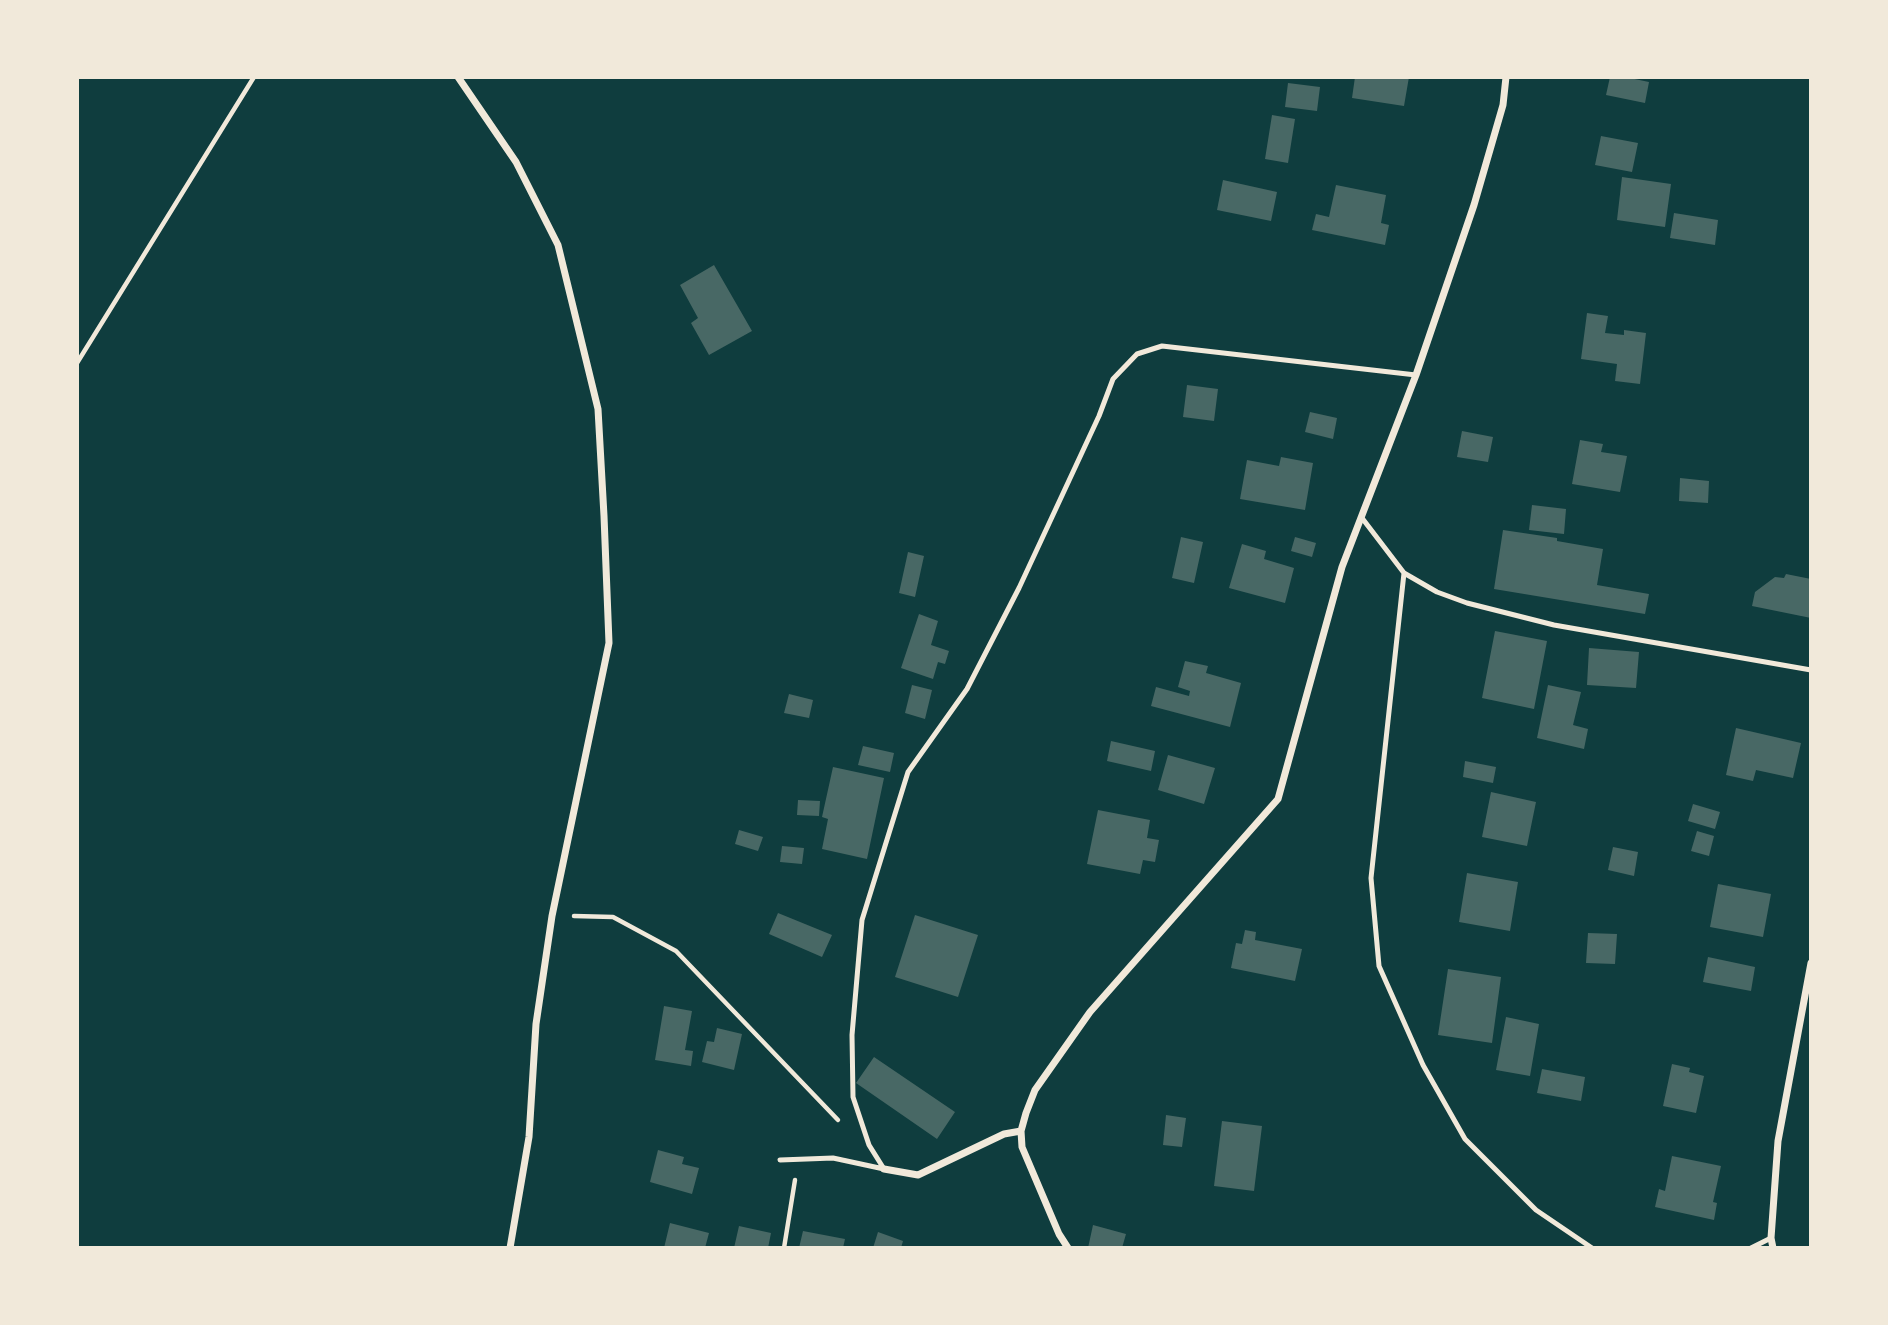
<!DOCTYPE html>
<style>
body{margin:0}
#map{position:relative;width:1888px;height:1325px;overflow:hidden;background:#0f3d3e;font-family:Spectral,serif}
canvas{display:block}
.frame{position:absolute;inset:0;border:79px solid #f1e9da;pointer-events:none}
</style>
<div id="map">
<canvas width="1888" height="1325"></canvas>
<div class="frame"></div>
</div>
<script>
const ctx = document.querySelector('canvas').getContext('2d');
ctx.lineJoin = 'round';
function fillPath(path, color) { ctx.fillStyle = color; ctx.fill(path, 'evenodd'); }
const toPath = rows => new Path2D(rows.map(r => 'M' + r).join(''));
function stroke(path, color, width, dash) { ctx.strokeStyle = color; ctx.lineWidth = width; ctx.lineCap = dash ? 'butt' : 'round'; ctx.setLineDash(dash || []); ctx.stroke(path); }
fillPath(toPath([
 [1355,77,1409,77,1404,106,1352,98],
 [1610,77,1625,77,1649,82,1645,103,1606,95],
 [1288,83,1320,87,1317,111,1285,107],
 [1272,115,1295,119,1288,163,1265,159],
 [1601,136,1638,143,1632,172,1595,165],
 [1622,177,1671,184,1665,227,1617,220],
 [1223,180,1277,192,1271,221,1217,210],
 [1336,185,1386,195,1381,223,1389,225,1385,245,1312,230,1316,214,1329,217],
 [1674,213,1718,220,1715,245,1670,238],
 [714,265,752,331,709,355,691,323,698,318,680,285],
 [1587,313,1608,316,1605,333,1624,335,1624,330,1646,333,1640,384,1615,381,1617,364,1581,359],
 [1187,385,1218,389,1214,421,1183,417],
 [1310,412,1337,418,1333,439,1305,432],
 [1462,431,1493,437,1488,462,1457,457],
 [1580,440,1603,444,1601,452,1627,456,1620,492,1572,484],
 [1281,457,1313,463,1305,510,1240,499,1247,460,1279,466],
 [1680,478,1709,481,1708,503,1679,501],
 [1532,505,1566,509,1564,534,1529,530],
 [1503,530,1557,538,1557,541,1603,549,1597,585,1649,594,1645,614,1494,589],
 [1181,537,1203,542,1194,583,1172,578],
 [1295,537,1316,543,1312,557,1291,551],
 [1242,544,1266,551,1264,559,1294,568,1285,603,1229,588],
 [908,552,924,556,915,597,899,593],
 [1786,574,1811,579,1811,618,1752,606,1755,592,1775,577,1784,578],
 [919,614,938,621,931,645,949,651,945,664,938,662,933,679,901,668],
 [1495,631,1547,641,1534,709,1482,698],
 [1589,648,1639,652,1636,688,1587,685],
 [1185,661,1208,666,1206,673,1241,683,1230,727,1151,706,1156,687,1189,696,1190,691,1178,687],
 [912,685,932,690,925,719,905,713],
 [1548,685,1581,692,1573,725,1588,729,1584,749,1537,738],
 [789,694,813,700,809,718,784,713],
 [1736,728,1801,743,1793,778,1756,770,1753,781,1726,775],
 [1111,741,1155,751,1151,771,1107,761],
 [863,746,894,753,890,772,858,765],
 [1168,755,1215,768,1204,804,1158,790],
 [1465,761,1496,767,1493,783,1463,777],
 [833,767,884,778,867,859,822,849,828,819,822,817],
 [1491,792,1536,802,1527,846,1482,837],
 [798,800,820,801,819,816,797,815],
 [1693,804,1720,812,1715,829,1688,821],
 [1098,810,1150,820,1147,838,1159,840,1155,862,1143,860,1140,874,1087,864],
 [739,830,763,837,758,851,735,844],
 [1697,831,1714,836,1709,856,1691,851],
 [782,846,804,848,802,864,780,862],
 [1613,847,1638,852,1634,876,1608,870],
 [1467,873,1518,882,1510,931,1459,922],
 [1718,884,1771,894,1763,937,1710,927],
 [778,913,832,935,822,957,769,934],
 [915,915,978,935,958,997,895,977],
 [1245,930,1256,932,1255,940,1302,949,1295,981,1231,968,1236,943,1242,944],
 [1588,933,1617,934,1615,964,1586,963],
 [1708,957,1755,967,1751,991,1703,982],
 [1448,969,1501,977,1492,1043,1438,1035],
 [664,1006,692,1011,685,1050,693,1051,691,1066,655,1060],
 [1506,1017,1539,1024,1530,1076,1496,1070],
 [717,1028,742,1034,734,1070,702,1062,707,1041,714,1042],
 [874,1057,955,1112,937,1139,856,1083],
 [1672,1064,1690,1068,1689,1072,1704,1076,1696,1113,1663,1106],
 [1542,1069,1585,1077,1581,1101,1537,1093],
 [1166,1115,1186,1118,1182,1147,1163,1145],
 [1222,1121,1262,1126,1254,1191,1214,1186],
 [658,1150,684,1157,682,1164,699,1168,692,1194,650,1182],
 [1672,1156,1721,1166,1713,1202,1717,1203,1714,1220,1655,1207,1659,1189,1665,1191],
 [670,1223,709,1233,705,1248,664,1248],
 [1093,1225,1126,1234,1122,1248,1088,1248],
 [739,1226,771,1233,768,1248,734,1248],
 [803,1231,845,1239,843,1248,799,1248],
 [878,1232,903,1241,901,1248,873,1248]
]), '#486865');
stroke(toPath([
 [77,363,254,77],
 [574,916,613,917,676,951,838,1120],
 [784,1248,795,1180]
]), '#f1e9da', 4.5);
stroke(toPath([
 [1362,518,1404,573,1371,878,1379,966,1423,1065,1465,1139,1536,1210,1592,1248],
 [1404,573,1437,592,1467,603,1554,625,1811,670],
 [780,1160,833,1158,884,1169,869,1145,853,1097,852,1035,862,920,908,772,967,689,1019,588,1099,416,1113,379,1137,354,1162,346,1416,375],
 [1751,1248,1771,1238]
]), '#f1e9da', 5);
stroke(toPath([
 [458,77,516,162,558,245,598,409,604,516,609,643,552,916,536,1024,529,1137,510,1248],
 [884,1169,918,1175,1004,1134,1021,1131],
 [1068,1248,1059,1234,1022,1147,1021,1131,1026,1113,1035,1090,1090,1012,1278,799,1342,567,1416,375,1474,205,1503,105,1506,77],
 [1773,1248,1771,1238,1778,1141,1811,963]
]), '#f1e9da', 7);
</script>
